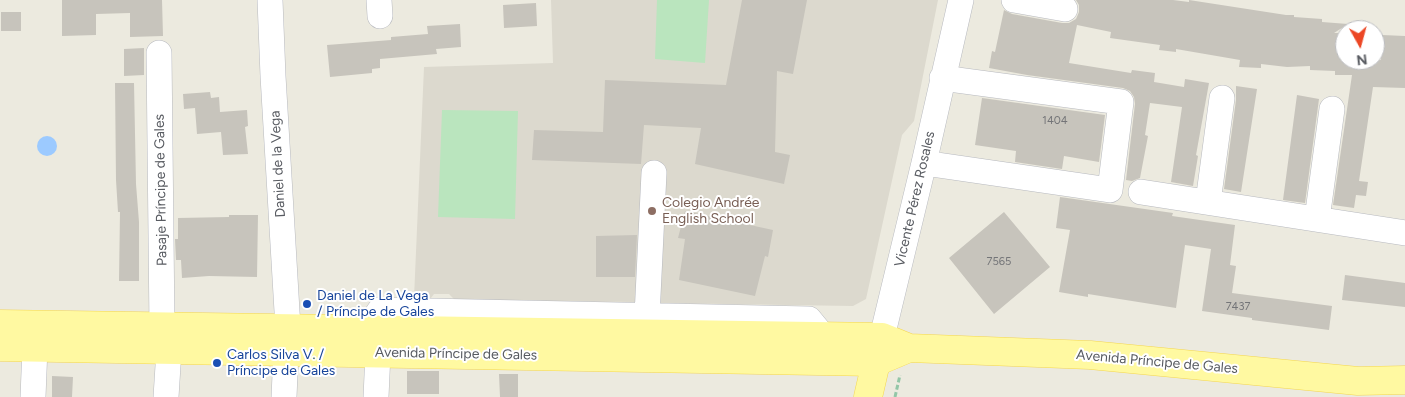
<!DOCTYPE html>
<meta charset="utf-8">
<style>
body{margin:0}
#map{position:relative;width:1405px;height:397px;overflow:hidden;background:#eceadf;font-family:Figtree,sans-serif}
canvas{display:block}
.north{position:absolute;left:1335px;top:20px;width:50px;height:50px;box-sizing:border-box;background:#fff;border:1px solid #bcbdc0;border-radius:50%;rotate:173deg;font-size:14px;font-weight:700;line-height:20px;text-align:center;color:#585b61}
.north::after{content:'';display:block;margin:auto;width:18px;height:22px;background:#ec4725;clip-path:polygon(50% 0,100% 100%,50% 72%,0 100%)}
</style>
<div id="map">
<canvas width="1405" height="397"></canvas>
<div class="north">N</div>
</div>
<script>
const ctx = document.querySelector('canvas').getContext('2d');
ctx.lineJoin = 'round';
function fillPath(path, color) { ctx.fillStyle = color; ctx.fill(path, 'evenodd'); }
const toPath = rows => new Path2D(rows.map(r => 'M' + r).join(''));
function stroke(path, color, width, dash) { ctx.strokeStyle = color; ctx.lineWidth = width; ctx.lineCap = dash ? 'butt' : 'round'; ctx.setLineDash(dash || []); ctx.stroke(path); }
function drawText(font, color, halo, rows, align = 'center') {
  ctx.font = font + ' Figtree,sans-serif'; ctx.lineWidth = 4; ctx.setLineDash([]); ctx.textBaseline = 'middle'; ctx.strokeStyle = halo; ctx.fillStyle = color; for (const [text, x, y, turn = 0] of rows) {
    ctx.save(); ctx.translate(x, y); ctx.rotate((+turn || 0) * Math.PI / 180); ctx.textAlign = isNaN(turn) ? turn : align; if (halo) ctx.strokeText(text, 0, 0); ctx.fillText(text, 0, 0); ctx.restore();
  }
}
fillPath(toPath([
 [551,0,938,0,914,121,902,135,866,299,853,306,660,303,656,297,636,302,455,300,449,294,434,294,431,298,414,298,424,67,553,63]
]), '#dcd9ce');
fillPath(toPath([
 [657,0,709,0,705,63,655,59],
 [442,110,518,111,515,219,438,217]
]), '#bae5be');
fillPath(toPath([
 '37 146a10 10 0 1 1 20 0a10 10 0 1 1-20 0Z'
]), '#9ccaff');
fillPath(toPath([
 [62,0,162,0,163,36,130,37,130,13,96,14,96,35,62,36],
 [742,0,807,0,793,74,777,71,775,152,790,155,784,184,695,164,701,128,644,125,641,164,532,160,534,130,603,132,605,80,726,85],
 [1076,0,1173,0,1189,2,1189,0,1286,15,1294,15,1294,17,1322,19,1322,22,1348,24,1334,33,1345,33,1345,60,1381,60,1382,35,1405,36,1405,88,1373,87,1359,181,1368,182,1366,196,1356,195,1354,208,1333,205,1352,75,1335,75,1335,71,1310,70,1310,66,1287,67,1261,64,1261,68,1239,67,1240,60,1176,49,1176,52,1159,50,1160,45,1110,38,1111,32,1077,25,1069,63,1131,73,1132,70,1155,73,1154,82,1184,87,1185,79,1209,83,1196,155,1198,156,1193,186,1171,182,1182,107,1150,103,1145,135,1148,136,1140,178,1132,181,1126,180,1135,104,1134,97,1130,91,1123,88,1027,75,989,68,992,51,995,52,1004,10,1012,14,1062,23,1069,23,1076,19,1079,12,1079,5],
 [536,3,537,26,504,28,503,5],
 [1,12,21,12,21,31,1,31],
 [460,24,461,47,436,49,437,54,380,59,380,68,372,69,372,73,330,77,327,45,391,40,391,37,428,34,427,26],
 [144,48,144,75,124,76,124,49],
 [115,83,134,83,136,184,139,222,139,281,119,281,120,212,118,212,116,180],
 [1236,86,1257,89,1241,192,1224,189,1236,100],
 [210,92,211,98,219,97,220,112,247,110,248,126,245,127,248,154,223,155,221,132,197,134,195,108,184,109,183,94],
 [1297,95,1319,99,1305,203,1283,200],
 [982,98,1105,115,1099,162,1064,156,1062,169,1015,162,1016,151,975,145],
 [1060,197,1173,213,1172,216,1235,225,1230,265,1236,266,1232,293,1332,306,1329,330,1252,320,1252,318,1202,311,1211,249,1185,245,1176,308,1088,294,1088,297,1059,292,1070,230,1056,228],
 [685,211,773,230,768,257,765,256,755,296,679,280,685,239,678,238],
 [1004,212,1050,267,994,314,949,258],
 [229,215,258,215,257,277,209,276,182,278,181,260,176,260,175,239,178,239,178,218,229,217],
 [637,235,635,277,596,277,596,236],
 [1345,275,1405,283,1405,307,1342,300],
 [407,371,439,371,439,394,407,394],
 [499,374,518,374,518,397,500,397],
 [52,376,73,377,72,397,52,397]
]), '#c7c4bc');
const minor = toPath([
 [270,0,273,76,288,328],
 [379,0,380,16],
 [1014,0,1065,9],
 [159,53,162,327],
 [924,163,1110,190,1121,102,942,78],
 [1141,192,1405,233],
 [1208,202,1222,98],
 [1317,219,1332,109],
 [647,316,654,173],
 [366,330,380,310,809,319,823,336],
 [882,337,924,163,961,0],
 [33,397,35,347],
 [166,397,169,350],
 [284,397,286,352],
 [376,397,378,353]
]);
const major = toPath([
 [0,324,882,337,909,348,1090,355,1358,381,1405,380],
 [0,347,876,362,909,348],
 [868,397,880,345]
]);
stroke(minor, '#b7b9bf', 26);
stroke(major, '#f4d650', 29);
stroke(toPath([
 [895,397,900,375]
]), '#93c6a7', 3, [5, 2.5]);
stroke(minor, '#fff', 25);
stroke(major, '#fff9a1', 28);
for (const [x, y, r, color] of [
 [652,211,5,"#8d6e63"],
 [307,304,5,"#1a4fb4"],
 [217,363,5,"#1a4fb4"]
]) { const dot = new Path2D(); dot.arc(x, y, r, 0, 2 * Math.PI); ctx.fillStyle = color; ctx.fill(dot); stroke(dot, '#fff', 2); }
drawText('11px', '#747578', null, [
 ["1404",1055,121],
 ["7565",999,262],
 ["7437",1238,307]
]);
drawText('14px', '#585b61', '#fff', [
 ["Daniel de la Vega",278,164,-93],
 ["Pasaje Príncipe de Gales",161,190,-91],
 ["Vicente Pérez Rosales",915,199,-77],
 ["Avenida Príncipe de Gales",456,354,1],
 ["Avenida Príncipe de Gales",1157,362,5]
]);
drawText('14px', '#785e54', '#fff', [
 ["Colegio Andrée",662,203],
 ["English School",662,219]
], 'left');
drawText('14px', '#164399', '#fff', [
 ["Daniel de La Vega",317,296],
 ["/ Príncipe de Gales",317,312],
 ["Carlos Silva V. /",227,355],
 ["Príncipe de Gales",227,371]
], 'left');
</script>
